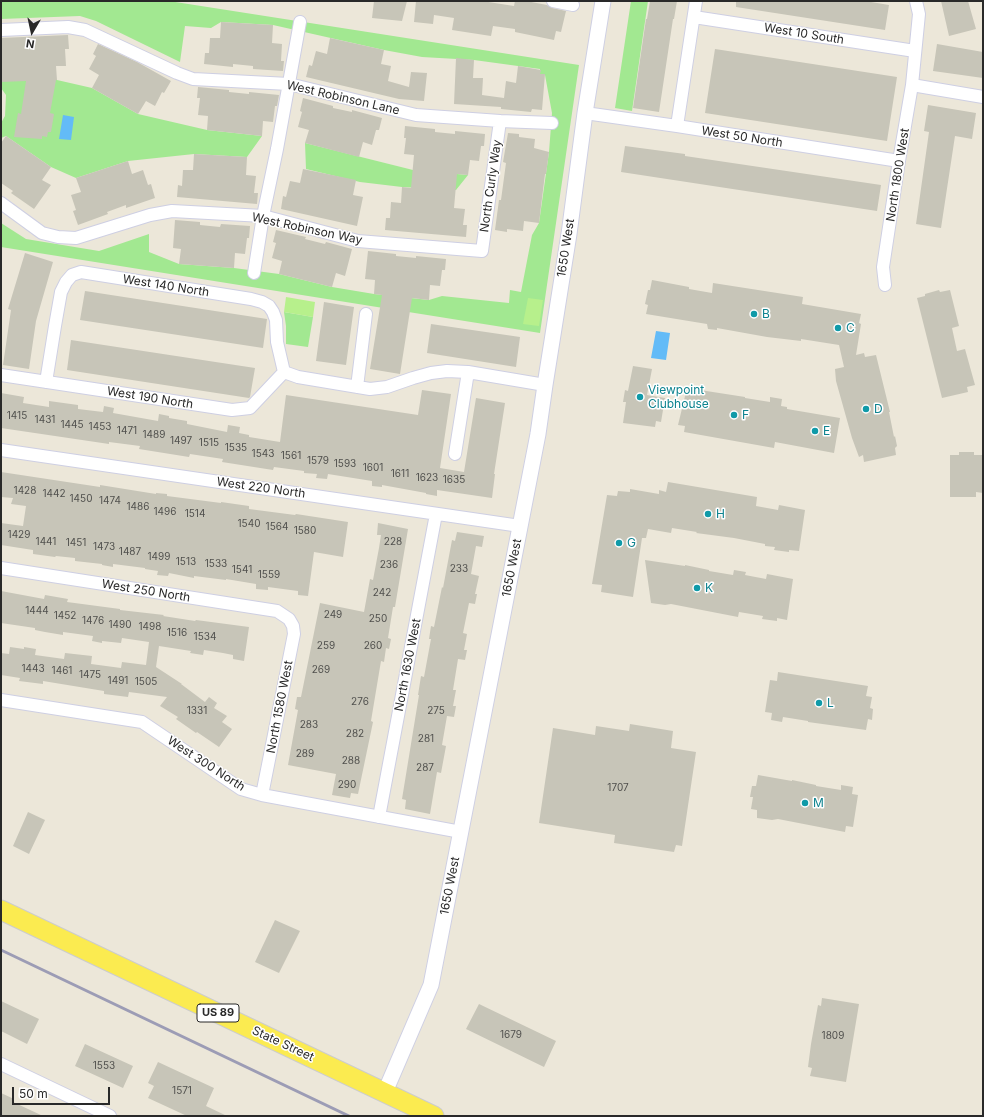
<!DOCTYPE html>
<style>
body{margin:0}
#map{position:relative;width:984px;height:1117px;overflow:hidden;background:#ece7d9;font-family:Inter,sans-serif}
canvas{display:block}
.frame{position:absolute;inset:0;border:2px solid #292929;pointer-events:none}
.north{position:absolute;left:12px;top:12px;width:40px;height:40px;-webkit-text-stroke:3px #fff;paint-order:stroke;rotate:189deg;font-size:11px;font-weight:700;line-height:16px;text-align:center;color:#292929}
.north::after{content:'';display:block;margin:auto;width:14px;height:18px;background:#292929;clip-path:polygon(50% 0,100% 100%,50% 72%,0 100%)}
.scale{position:absolute;left:12px;top:1087px;width:98px;height:18px;box-sizing:border-box;border:2px solid #292929;border-top:0;padding-left:5px;font-size:12px;line-height:14px;white-space:nowrap;color:#292929;-webkit-text-stroke:3px #fff;paint-order:stroke}
</style>
<div id="map">
<canvas width="984" height="1117"></canvas>
<div class="frame"></div>
<div class="north">N</div>
<div class="scale">50 m</div>
</div>
<script>
const ctx = document.querySelector('canvas').getContext('2d');
ctx.lineJoin = 'round';
function fillPath(path, color) { ctx.fillStyle = color; ctx.fill(path, 'evenodd'); }
const toPath = rows => new Path2D(rows.map(r => 'M' + r).join(''));
function stroke(path, color, width, dash) { ctx.strokeStyle = color; ctx.lineWidth = width; ctx.lineCap = dash ? 'butt' : 'round'; ctx.setLineDash(dash || []); ctx.stroke(path); }
function drawText(font, color, halo, rows, align = 'center') {
  ctx.font = font + ' Inter,sans-serif'; ctx.lineWidth = 3; ctx.setLineDash([]); ctx.textBaseline = 'middle'; ctx.strokeStyle = halo; ctx.fillStyle = color; for (const [text, x, y, turn = 0] of rows) {
    ctx.save(); ctx.translate(x, y); ctx.rotate((+turn || 0) * Math.PI / 180); ctx.textAlign = isNaN(turn) ? turn : align; if (halo) ctx.strokeText(text, 0, 0); ctx.fillText(text, 0, 0); ctx.restore();
  }
}
fillPath(toPath([
 [1,1,169,1,579,65,540,333,1,247,1,223,26,239,99,251,149,234,149,252,179,264,234,268,279,274,332,287,374,294,429,300,442,296,509,303,510,290,521,292,532,235,539,223,549,152,552,113,545,75,540,74,540,69,474,60,422,57,384,50,273,25,221,22,211,28,185,26,180,62,96,21,80,16,1,19],
 [631,1,648,1,632,111,615,108],
 [57,80,92,88,138,114,207,130,262,136,247,157,194,154,128,161,76,178,51,167,6,136,1,138,1,123,5,116,6,95,1,88,1,81],
 [305,143,413,170,468,175,456,190,402,187,360,182,306,169],
 [284,312,313,317,308,347,286,344,286,326]
]), '#a2e891');
fillPath(toPath([
 [286,297,315,302,313,317,284,312],
 [528,298,543,300,539,326,523,324]
]), '#b7f08c');
fillPath(toPath([
 [63,115,74,117,71,140,59,139],
 [656,331,670,333,666,360,651,358]
]), '#63bbf7');
fillPath(toPath([
 [374,1,407,1,402,21,372,18],
 [416,1,482,1,514,6,515,1,526,1,547,5,552,8,566,11,561,32,556,31,554,40,515,32,515,29,493,26,491,36,452,30,454,18,434,15,433,24,414,22],
 [650,1,677,1,674,19,673,19,659,112,633,108,646,19,647,19],
 [736,1,865,1,889,5,885,30,736,7],
 [941,1,968,1,976,29,949,36],
 [221,22,273,25,272,43,282,44,281,61,284,61,283,71,253,69,253,66,233,64,233,67,204,64,205,53,209,53,210,38,220,38],
 [68,35,69,49,65,49,66,66,56,66,57,80,56,80,50,113,54,114,51,132,48,132,47,137,42,136,42,139,14,137,18,113,21,114,26,81,1,82,1,38],
 [330,38,384,50,381,64,391,66,388,81,409,87,411,72,427,73,424,101,399,99,306,77,309,65,312,66,316,51,327,54],
 [98,44,137,62,171,81,164,93,162,92,155,106,146,101,138,114,92,88,99,75,89,69,96,56,93,54],
 [937,44,983,52,983,78,933,71],
 [715,49,897,77,887,141,705,113],
 [456,58,474,60,473,78,483,78,482,95,504,98,506,81,516,83,518,66,541,70,540,74,545,74,542,110,532,109,531,112,501,109,501,107,454,104],
 [198,87,229,90,229,92,249,94,249,92,279,95,277,106,275,106,273,122,263,121,262,136,207,130,208,116,198,115,200,98,197,98],
 [303,98,333,106,333,108,352,112,352,110,382,118,379,130,376,130,372,145,363,142,359,157,305,143,309,130,298,127,302,112,300,111],
 [928,105,976,113,972,139,955,136,941,228,916,224,929,132,924,131],
 [405,126,435,129,435,132,455,134,455,131,485,134,484,146,481,146,479,161,470,160,468,175,457,174,454,208,465,209,463,225,467,225,466,237,385,230,386,218,390,218,391,202,401,203,402,187,411,188,414,155,404,154,406,138,404,138],
 [508,133,519,134,519,137,535,139,534,148,549,152,546,174,545,174,539,223,524,221,523,231,507,229,507,232,495,230,499,200,501,200,506,163,503,162],
 [6,136,51,167,42,180,51,185,34,209,11,193,13,191,1,183,1,143],
 [625,146,685,154,685,156,881,185,877,211,621,172],
 [194,154,247,157,246,175,256,176,254,193,258,193,257,204,177,197,178,185,182,186,183,170,193,170],
 [128,161,132,174,143,170,148,185,151,184,155,198,126,208,126,205,107,212,108,214,78,225,73,211,76,210,71,195,81,192,76,178],
 [303,169,356,180,353,195,363,197,357,226,281,209,283,196,286,197,290,181,300,183],
 [175,220,200,222,200,225,220,227,221,224,250,226,249,238,247,238,245,254,235,253,234,268,179,264,181,249,173,248],
 [276,230,306,237,305,239,325,244,326,242,352,249,345,276,336,273,332,287,279,274,282,261,272,258,276,243,273,242],
 [368,251,396,254,396,256,416,258,416,256,446,259,445,270,442,270,440,286,430,285,429,300,412,298,400,374,370,369,382,295,374,294,375,280,365,279],
 [25,253,53,262,36,321,29,369,3,365,11,310,8,309],
 [652,280,689,287,689,289,712,293,713,283,803,297,802,304,861,314,859,323,861,324,856,355,864,353,865,357,876,355,890,412,889,412,894,437,895,436,897,446,895,448,896,455,864,462,863,455,859,457,852,438,836,381,835,369,844,367,839,345,801,339,801,341,767,337,717,328,717,330,708,329,707,324,646,314,648,305,645,304,648,290,650,290],
 [939,290,940,292,950,290,959,326,952,328,957,351,965,349,975,385,967,387,968,392,942,398,917,298,925,296,925,294],
 [85,291,267,319,263,348,80,320],
 [324,302,354,307,346,365,316,361],
 [431,324,520,337,516,367,427,353],
 [71,340,255,368,250,397,249,398,67,370],
 [633,366,652,369,647,395,665,398,661,422,656,421,655,427,623,423,626,402,623,402,625,390,628,391],
 [687,388,745,397,745,398,770,402,770,397,782,399,781,406,787,407,787,409,840,418,834,453,775,442,774,448,684,432,685,426,678,425],
 [422,390,451,394,440,468,464,472,476,398,505,403,494,474,495,474,492,498,437,490,437,496,426,494,426,493,382,485,382,487,372,486,372,481,328,474,327,479,316,478,317,474,304,473,304,471,274,467,273,470,222,462,223,459,190,454,189,457,139,449,140,446,109,442,109,444,1,428,1,393,24,397,23,403,49,407,49,401,78,405,78,409,103,412,104,406,114,408,113,413,158,421,159,414,169,416,169,418,187,421,187,424,227,432,228,425,240,427,239,433,249,435,249,437,280,442,286,395,418,415],
 [959,452,974,452,974,455,983,455,983,493,976,492,976,497,950,497,950,455,959,455],
 [1,472,100,487,100,485,156,494,156,493,167,494,167,496,221,503,221,502,249,506,249,509,295,515,296,514,348,522,343,557,314,552,308,596,298,595,298,591,268,587,268,590,256,589,256,584,226,579,226,580,194,576,194,578,169,573,168,576,157,575,158,571,145,569,145,568,113,564,113,567,102,565,102,564,75,561,75,558,56,556,55,557,33,554,33,550,1,545,1,523,23,526,26,506,11,504,13,498,1,497],
 [668,482,757,497,756,506,778,510,779,505,805,510,799,551,789,550,789,552,774,550,775,547,765,546,765,544,734,538,696,533,697,532,672,528,671,533,648,529,646,538,642,538,633,597,601,592,602,585,592,584,607,495,617,496,618,491,630,492,630,489,659,494,659,490,666,492],
 [378,523,408,529,395,607,393,607,388,638,391,639,389,649,386,648,384,662,381,661,371,721,373,722,358,794,351,793,350,798,332,795,336,774,288,765,298,710,295,709,297,697,301,697,320,603,364,612,370,579,373,580,379,548,381,535,377,535],
 [457,532,484,536,482,547,476,546,471,574,479,576,475,594,477,594,475,604,469,603,463,633,467,634,464,650,467,650,465,660,458,659,453,690,456,690,453,706,456,706,454,717,447,716,442,745,446,746,441,773,437,772,430,814,405,809,406,800,402,799,419,695,418,695,421,676,424,677,431,639,429,639,431,626,434,627,442,587,443,588,452,540,455,541],
 [645,560,685,566,685,565,709,570,709,571,733,575,734,570,746,572,745,575,766,579,767,574,793,579,787,620,777,618,777,621,762,619,763,616,739,612,738,617,671,604,665,605,651,603],
 [1,591,44,599,45,595,68,599,67,602,120,609,120,610,164,615,163,616,195,621,196,620,249,627,244,661,233,659,233,655,223,653,204,650,203,655,190,653,191,651,159,646,156,667,182,684,181,684,205,702,209,697,217,703,214,708,227,716,222,722,232,729,219,747,197,732,196,733,176,719,178,717,160,706,167,697,129,692,128,697,104,694,104,691,43,681,43,684,19,681,20,678,1,675,1,653,9,654,10,647,24,649,24,647,36,649,35,655,64,659,65,653,92,656,91,664,121,668,122,662,146,665,149,642,122,638,121,643,102,641,102,643,92,641,93,636,63,632,63,635,45,632,35,630,35,628,1,623],
 [778,672,868,686,866,696,872,697,870,708,873,709,872,720,868,719,866,730,808,722,808,721,783,717,782,722,771,720,772,713,765,712,770,680,777,681],
 [630,724,673,731,671,748,696,752,682,846,676,845,674,852,614,843,615,835,539,823,553,728,595,735,596,726,629,731],
 [758,775,792,781,792,780,816,785,816,786,841,790,841,785,853,787,852,794,858,795,853,827,846,826,845,832,778,819,772,820,757,818,757,810,751,809,753,797,750,797,752,786,756,786],
 [28,812,45,820,29,854,13,846],
 [275,920,300,931,279,973,255,962],
 [822,998,859,1004,846,1082,810,1076,812,1068,808,1067,811,1044,818,1005,821,1006],
 [1,1001,39,1019,27,1044,1,1031],
 [479,1004,556,1041,544,1067,466,1029],
 [85,1044,133,1066,123,1088,75,1066],
 [158,1062,214,1088,206,1106,227,1116,187,1116,148,1098,154,1086,148,1083],
 [1,1093,14,1099,13,1102,43,1116,1,1116]
]), '#c7c5b8');
const minor = toPath([
 [553,1,573,5],
 [694,17,915,51],
 [1,30,68,27,85,30,177,73,193,79,289,84,416,115,500,121,552,123],
 [912,85,983,97],
 [585,113,677,126,899,161],
 [677,126,696,1],
 [1,203,42,233,58,237,76,238,150,215,172,211,263,216,358,241,482,251,500,121],
 [254,273,263,216,277,149,300,22],
 [885,285,883,267,899,161,912,85,919,14,916,1],
 [284,372,298,377,370,389,387,387,413,378,431,373,447,371,468,372,545,385],
 [1,375,232,410,250,408,284,372],
 [46,382,55,326,61,292,66,282,72,275,81,272,251,299,262,302,269,306,273,312,276,320,277,342,284,372],
 [357,387,366,314],
 [1,450,520,526],
 [455,454,468,372],
 [1,568,277,611,289,619,293,626,294,634,262,795],
 [1,700,142,722,241,789,262,795,461,832],
 [379,817,436,514],
 [1,1064,110,1116]
]);
const tertiary = toPath([
 [385,1092,431,985,538,434,545,385,569,234,585,113,603,1]
]);
const primary = toPath([
 [1,910,434,1116]
]);
stroke(minor, '#cecfe3', 14);
stroke(tertiary, '#cecfe3', 17);
stroke(primary, '#ccc', 21);
stroke(minor, '#fff', 12);
stroke(tertiary, '#fff', 15);
stroke(primary, '#fbeb50', 19);
stroke(toPath([
 [1,950,349,1116]
]), '#9c9cb5', 3);
for (const [x, y, r, color] of [
 [754,314,4,"#0f9aa8"],
 [838,328,4,"#0f9aa8"],
 [640,397,4,"#0f9aa8"],
 [866,409,4,"#0f9aa8"],
 [734,415,4,"#0f9aa8"],
 [815,431,4,"#0f9aa8"],
 [708,514,4,"#0f9aa8"],
 [619,543,4,"#0f9aa8"],
 [697,588,4,"#0f9aa8"],
 [819,703,4,"#0f9aa8"],
 [805,803,4,"#0f9aa8"]
]) { const dot = new Path2D(); dot.arc(x, y, r, 0, 2 * Math.PI); ctx.fillStyle = color; ctx.fill(dot); stroke(dot, '#fff', 1.5); }
drawText('10px', '#50504d', null, [
 ["1415",17,416],
 ["1431",45,420],
 ["1445",72,425],
 ["1453",100,427],
 ["1471",127,431],
 ["1489",154,435],
 ["1497",181,441],
 ["1515",209,443],
 ["1535",236,448],
 ["1543",263,454],
 ["1561",291,456],
 ["1579",318,461],
 ["1593",345,464],
 ["1601",373,468],
 ["1611",400,474],
 ["1623",427,478],
 ["1635",454,480],
 ["1428",25,491],
 ["1442",54,494],
 ["1450",81,499],
 ["1474",110,501],
 ["1486",138,507],
 ["1496",165,512],
 ["1514",195,514],
 ["1540",249,524],
 ["1564",277,527],
 ["1580",305,531],
 ["1429",19,535],
 ["1441",46,542],
 ["228",393,542],
 ["1451",76,543],
 ["1473",104,547],
 ["1487",130,552],
 ["1499",159,557],
 ["1513",186,562],
 ["1533",216,564],
 ["236",389,565],
 ["233",459,569],
 ["1541",242,570],
 ["1559",269,575],
 ["242",382,593],
 ["1444",37,611],
 ["249",333,615],
 ["1452",65,616],
 ["250",378,619],
 ["1476",93,621],
 ["1490",120,625],
 ["1498",150,627],
 ["1516",177,633],
 ["1534",205,637],
 ["259",326,646],
 ["260",373,646],
 ["1443",33,669],
 ["269",321,670],
 ["1461",62,671],
 ["1475",90,675],
 ["1491",118,681],
 ["1505",146,682],
 ["276",360,702],
 ["1331",197,711],
 ["275",436,711],
 ["283",309,725],
 ["282",355,734],
 ["281",426,739],
 ["289",305,754],
 ["288",351,761],
 ["287",425,768],
 ["290",347,785],
 ["1707",618,788],
 ["1679",511,1035],
 ["1809",833,1036],
 ["1553",104,1066],
 ["1571",182,1091]
]);
for (const [x, y, w] of [
 [218,1013,42]
]) { const box = new Path2D(); box.roundRect(x - w / 2, y - 9, w, 18, 3); ctx.fillStyle = '#fff'; ctx.fill(box); stroke(box, '#292929', 1); }
drawText('bold 11px', '#292929', null, [
 ["US 89",218,1013]
]);
drawText('12px', '#292929', '#fff', [
 ["West 10 South",804,34,9],
 ["West Robinson Lane",343,98,13],
 ["West 50 North",742,137,9],
 ["North 1800 West",898,175,-81],
 ["North Curly Way",491,186,-82],
 ["West Robinson Way",307,229,12],
 ["1650 West",566,248,-81],
 ["West 140 North",166,286,9],
 ["West 190 North",150,398,9],
 ["West 220 North",261,488,8],
 ["1650 West",512,568,-79],
 ["West 250 North",146,591,9],
 ["North 1630 West",408,665,-79],
 ["North 1580 West",280,707,-79],
 ["West 300 North",206,764,33],
 ["1650 West",450,886,-79],
 ["State Street",283,1044,25]
]);
drawText('12px', '#0d838f', '#fff', [
 ["B",762,314],
 ["C",846,328],
 ["Viewpoint",648,390],
 ["Clubhouse",648,404],
 ["D",874,409],
 ["F",742,415],
 ["E",823,431],
 ["H",716,514],
 ["G",627,543],
 ["K",705,588],
 ["L",827,703],
 ["M",813,803]
], 'left');
</script>
